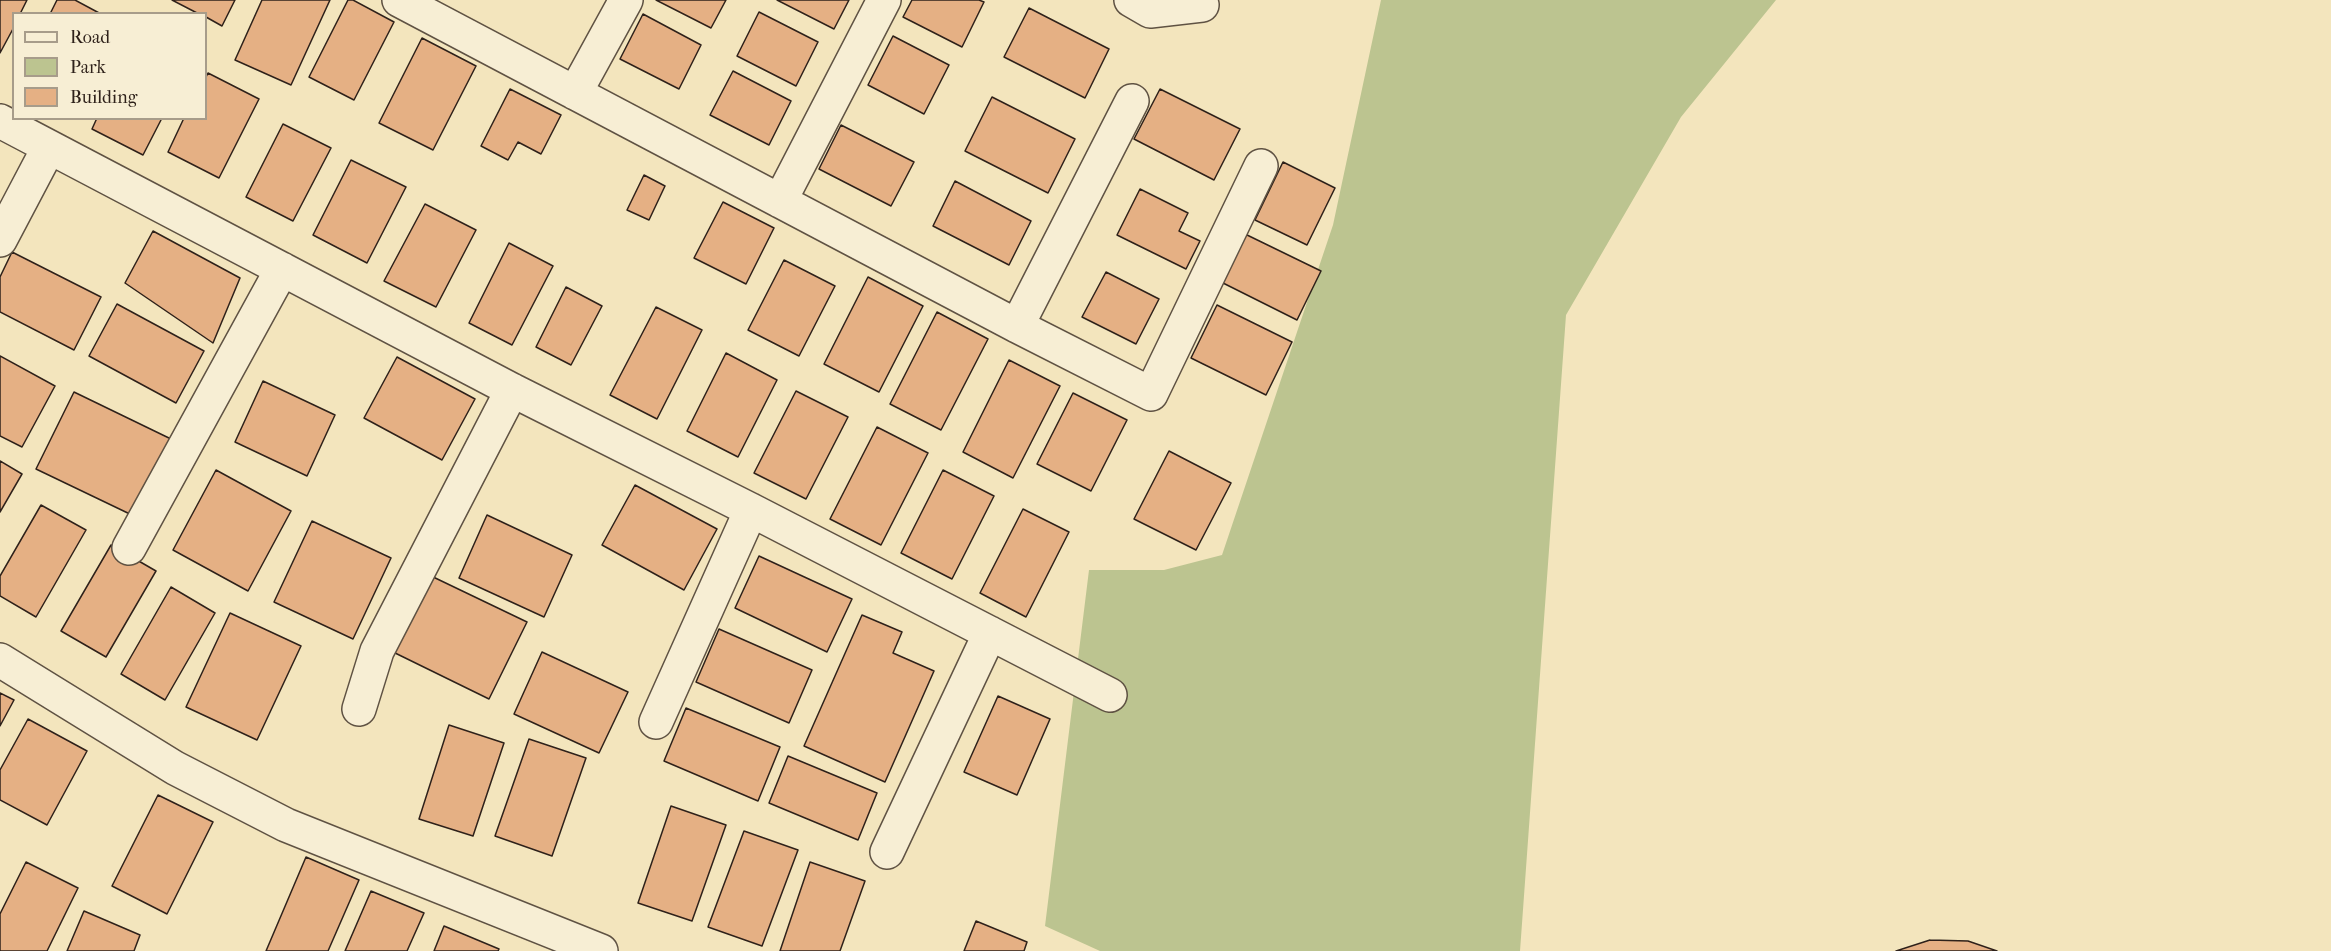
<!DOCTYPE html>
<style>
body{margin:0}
#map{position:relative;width:2331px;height:951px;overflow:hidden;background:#f3e5bd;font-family:"IM FELL French Canon",serif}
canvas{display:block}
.legend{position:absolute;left:12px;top:12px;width:195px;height:108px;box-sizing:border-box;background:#f7eed4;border:2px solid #a79c8a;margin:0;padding:8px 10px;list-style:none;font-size:18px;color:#2e211a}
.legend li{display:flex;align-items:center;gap:12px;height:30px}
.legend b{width:30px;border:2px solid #a79c8a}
</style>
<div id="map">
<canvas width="2331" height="951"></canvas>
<ul class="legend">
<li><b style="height:8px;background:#f7eed4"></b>Road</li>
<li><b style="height:16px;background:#bcc490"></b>Park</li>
<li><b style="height:16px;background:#e5b084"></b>Building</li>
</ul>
</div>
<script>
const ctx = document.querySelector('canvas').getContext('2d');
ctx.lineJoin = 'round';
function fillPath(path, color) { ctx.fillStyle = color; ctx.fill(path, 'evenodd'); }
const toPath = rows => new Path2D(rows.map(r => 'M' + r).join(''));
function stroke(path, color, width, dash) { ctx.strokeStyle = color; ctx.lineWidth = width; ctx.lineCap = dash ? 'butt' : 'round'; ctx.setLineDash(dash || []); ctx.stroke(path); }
fillPath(toPath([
 [1381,0,1776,0,1681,117,1566,315,1520,951,1100,951,1045,926,1089,570,1164,570,1222,555,1333,225]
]), '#bcc490');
const building = toPath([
 [0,0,27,0,20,14,14,14,14,27,0,53,0,0],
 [57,0,75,0,101,14,50,14,57,0],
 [172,0,235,0,222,26,206,17,206,14,199,14,172,0],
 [262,0,330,0,291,85,235,60,262,0],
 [348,0,353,0,394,22,354,100,309,77,348,0],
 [656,0,726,0,711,28,656,0],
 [777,0,849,0,834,29,777,0],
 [912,0,979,0,984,2,962,47,903,17,912,0],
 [1029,8,1109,49,1085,98,1004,57,1029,8],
 [759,12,818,42,796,86,737,56,759,12],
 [643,14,701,45,679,89,620,59,643,14],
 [893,36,949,65,924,114,868,85,893,36],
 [422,38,476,66,433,150,379,123,422,38],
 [733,71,791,101,769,145,710,115,733,71],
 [208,73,259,99,219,178,168,152,184,118,206,118,206,77,208,73],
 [510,89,561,115,541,154,518,142,508,160,481,146,510,89],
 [1160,89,1240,129,1214,180,1134,139,1160,89],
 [992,97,1075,139,1048,193,965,151,992,97],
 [97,118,162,118,143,155,92,129,97,118],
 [283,124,331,148,293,221,246,197,283,124],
 [841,125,914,162,891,206,819,169,841,125],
 [351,160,406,187,367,263,313,235,351,160],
 [1283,162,1335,188,1307,245,1255,220,1283,162],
 [644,175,665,186,649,220,627,210,644,175],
 [955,181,1031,221,1009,265,933,226,955,181],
 [1140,189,1188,213,1179,231,1200,241,1186,269,1117,235,1140,189],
 [723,202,774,228,746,284,694,258,723,202],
 [425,204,476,230,436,307,384,281,425,204],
 [153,231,240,278,213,343,125,283,153,231],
 [1245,234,1321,271,1297,320,1221,282,1245,234],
 [509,243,553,266,512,345,469,323,509,243],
 [12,252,101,297,74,350,0,312,0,277,12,252],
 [784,260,835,286,799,356,748,330,784,260],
 [1106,272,1159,299,1136,344,1082,317,1106,272],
 [868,277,923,306,879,392,824,364,868,277],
 [566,287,602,306,571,365,536,347,566,287],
 [117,304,204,351,176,403,89,356,117,304],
 [1217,305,1292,342,1266,395,1191,358,1217,305],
 [656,307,702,330,657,419,610,395,656,307],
 [937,312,988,339,941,430,890,404,937,312],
 [726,353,777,380,738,457,687,431,726,353],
 [0,356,55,386,22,447,0,436,0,356],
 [397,357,475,399,442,460,364,418,397,357],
 [1009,360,1060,386,1013,478,963,452,1009,360],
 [263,381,335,415,307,476,235,442,263,381],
 [796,391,848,417,806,499,754,473,796,391],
 [74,392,171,439,134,516,36,469,74,392],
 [1073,393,1127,420,1091,491,1037,464,1073,393],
 [877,427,928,453,881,545,830,519,877,427],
 [1169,451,1231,483,1196,550,1134,519,1169,451],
 [0,461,22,474,0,512,0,461],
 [216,470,291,511,248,591,173,550,216,470],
 [943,470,994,496,952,579,901,553,943,470],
 [635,485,717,529,684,590,602,545,635,485],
 [41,505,86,530,36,617,0,596,0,576,41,505],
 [1023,509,1069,532,1026,617,980,593,1023,509],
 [487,515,572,555,544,617,459,578,487,515],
 [312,521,391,558,353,639,274,602,312,521],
 [111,545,156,571,106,657,61,631,111,545],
 [759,556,852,599,827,652,735,608,759,556],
 [429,575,527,622,489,699,391,651,429,575],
 [171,587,215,613,165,700,121,674,171,587],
 [230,613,301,646,257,740,186,707,230,613],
 [862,615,902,632,893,653,934,671,885,782,804,746,862,615],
 [719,629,812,670,789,723,696,682,719,629],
 [542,652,628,692,599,753,514,714,542,652],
 [0,693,14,700,0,726,0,693],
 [998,696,1050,719,1017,795,964,772,998,696],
 [686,708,780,747,758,801,664,761,686,708],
 [28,719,87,751,47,825,0,800,0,770,28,719],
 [449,725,504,743,473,836,419,819,449,725],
 [529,739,586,758,552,856,495,836,529,739],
 [788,756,877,793,858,840,769,803,788,756],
 [158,795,213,822,167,914,112,886,158,795],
 [671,806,726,825,692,921,638,903,671,806],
 [744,831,798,850,762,946,708,927,744,831],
 [306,857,359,880,328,951,266,951,306,857],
 [26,862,78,888,47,951,0,951,0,914,26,862],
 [810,862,865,881,840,951,780,951,810,862],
 [371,891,424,913,407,951,345,951,371,891],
 [84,911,140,935,134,951,67,951,84,911],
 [976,921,1027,942,1024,951,964,951,976,921],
 [444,926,499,949,498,951,434,951,444,926],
 [1930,940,1968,941,1997,951,1896,951,1930,940]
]);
fillPath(building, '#e5b084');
stroke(building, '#2e211a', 1.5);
const minor = toPath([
 [399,0,1017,326,1151,394,1261,166],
 [1131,0,1150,11,1202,5],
 [575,93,626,0],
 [0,121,512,390,751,510,1110,695],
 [780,201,884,0],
 [0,240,49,147],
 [1017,326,1132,101],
 [129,548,282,269],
 [0,660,175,768,286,825,601,951],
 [359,709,377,651,512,390],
 [656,722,751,510],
 [887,852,990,633]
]);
stroke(minor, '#5f5243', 36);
stroke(minor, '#f7eed4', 33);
</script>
